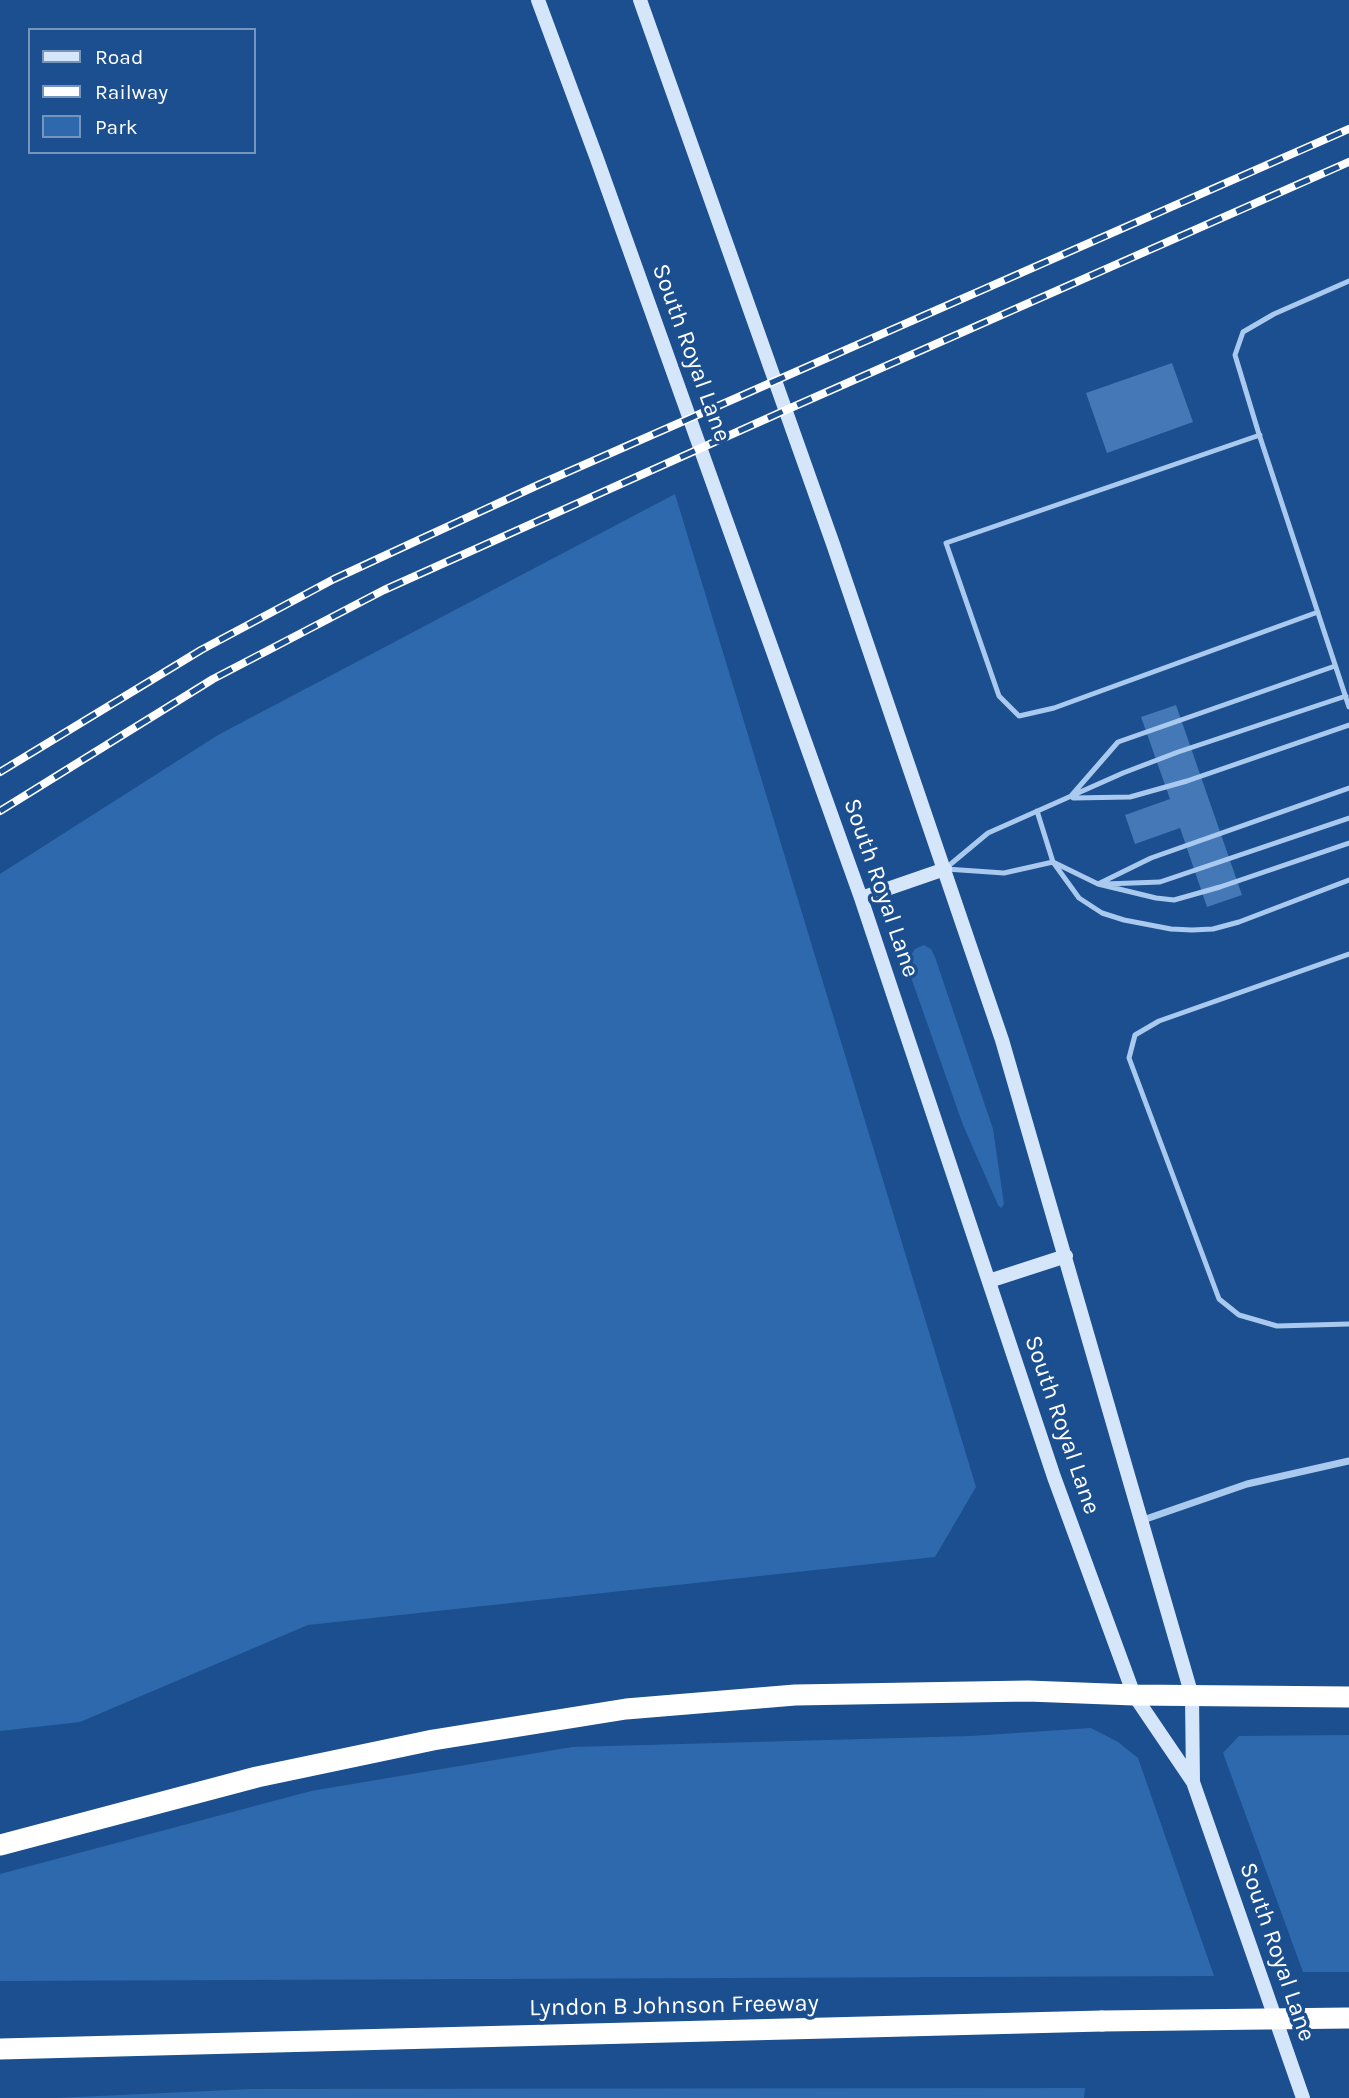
<!DOCTYPE html>
<style>
body{margin:0}
#map{position:relative;width:1349px;height:2098px;overflow:hidden;background:#1b4f8f;font-family:Karla,sans-serif}
canvas{display:block}
.legend{position:absolute;left:28px;top:28px;width:228px;height:126px;box-sizing:border-box;background:#1b4f8f;border:2px solid #7695bc;margin:0;padding:9px 12px;list-style:none;font-size:21px;color:#fff}
.legend li{display:flex;align-items:center;gap:14px;height:35px}
.legend b{width:35px;border:2px solid #7695bc}
</style>
<div id="map">
<canvas width="1349" height="2098"></canvas>
<ul class="legend">
<li><b style="height:9px;background:#d6e6fa"></b>Road</li>
<li><b style="height:9px;background:#fff"></b>Railway</li>
<li><b style="height:19px;background:#2e69ad"></b>Park</li>
</ul>
</div>
<script>
const ctx = document.querySelector('canvas').getContext('2d');
ctx.lineJoin = 'round';
function fillPath(path, color) { ctx.fillStyle = color; ctx.fill(path, 'evenodd'); }
const toPath = rows => new Path2D(rows.map(r => 'M' + r).join(''));
function stroke(path, color, width, dash) { ctx.strokeStyle = color; ctx.lineWidth = width; ctx.lineCap = dash ? 'butt' : 'round'; ctx.setLineDash(dash || []); ctx.stroke(path); }
function drawText(font, color, halo, rows, align = 'center') {
  ctx.font = font + ' Karla,sans-serif'; ctx.lineWidth = 7; ctx.setLineDash([]); ctx.textBaseline = 'middle'; ctx.strokeStyle = halo; ctx.fillStyle = color; for (const [text, x, y, turn = 0] of rows) {
    ctx.save(); ctx.translate(x, y); ctx.rotate((+turn || 0) * Math.PI / 180); ctx.textAlign = isNaN(turn) ? turn : align; if (halo) ctx.strokeText(text, 0, 0); ctx.fillText(text, 0, 0); ctx.restore();
  }
}
fillPath(toPath([
 [675,494,976,1487,935,1557,308,1625,80,1722,0,1731,0,874,218,735],
 [924,945,931,949,935,957,993,1129,1004,1204,1001,1208,998,1205,963,1125,907,966,911,955,915,949],
 [1091,1728,1118,1742,1138,1758,1214,1976,0,1981,0,1874,311,1791,572,1747,971,1736],
 [1349,1735,1349,1972,1303,1972,1223,1753,1239,1736],
 [1085,2088,1084,2098,55,2098,251,2089]
]), '#2e69ad');
fillPath(toPath([
 [1172,363,1193,422,1107,453,1086,393],
 [1176,705,1242,895,1207,907,1180,828,1135,844,1125,815,1170,799,1141,717]
]), '#4478b7');
stroke(toPath([
 [1349,281,1274,314,1243,332,1235,355,1258,431,1349,707],
 [1260,435,946,543,999,696,1019,716,1054,708,1318,612],
 [1071,796,1118,742,1335,666],
 [1073,798,1130,797,1187,781,1349,725],
 [1037,811,1053,862,1079,898,1102,913,1124,920,1171,929,1192,930,1213,929,1239,922,1349,880],
 [946,868,988,833,1123,773,1178,752,1346,696],
 [946,869,1004,873,1053,862,1098,884,1156,898,1174,900,1220,887,1349,843],
 [1098,884,1151,858,1349,788],
 [1105,884,1160,882,1349,818],
 [1349,954,1159,1021,1135,1035,1129,1058,1219,1299,1239,1315,1277,1326,1349,1324]
]), '#a9c9ee', 5);
stroke(toPath([
 [1143,1520,1247,1484,1349,1461]
]), '#a9c9ee', 7);
stroke(toPath([
 [538,0,597,159,861,898,1054,1477,1134,1695,1193,1782,1303,2098],
 [640,0,833,544,1002,1040,1192,1696,1193,1782],
 [861,898,945,869],
 [989,1281,1066,1256]
]), '#d6e6fa', 14);
stroke(toPath([
 [0,1845,257,1777,433,1740,626,1709,795,1695,1028,1691,1134,1695,1349,1697],
 [0,2049,1102,2021]
]), '#fff', 21);
const rail = toPath([
 [0,772,201,650,334,579,538,485,1349,129],
 [0,811,213,679,384,590,786,410,1349,162]
]);
stroke(rail, '#fff', 8);
stroke(rail, '#1b4f8f', 5, [16]);
stroke(toPath([
 [1102,2021,1349,2018]
]), '#fff', 21);
drawText('24px', '#fff', '#1b4f8f', [
 ["South Royal Lane",691,353,70],
 ["South Royal Lane",881,888,71],
 ["South Royal Lane",1062,1425,71],
 ["South Royal Lane",1277,1952,71],
 ["Lyndon B Johnson Freeway",674,2006,-1]
]);
</script>
